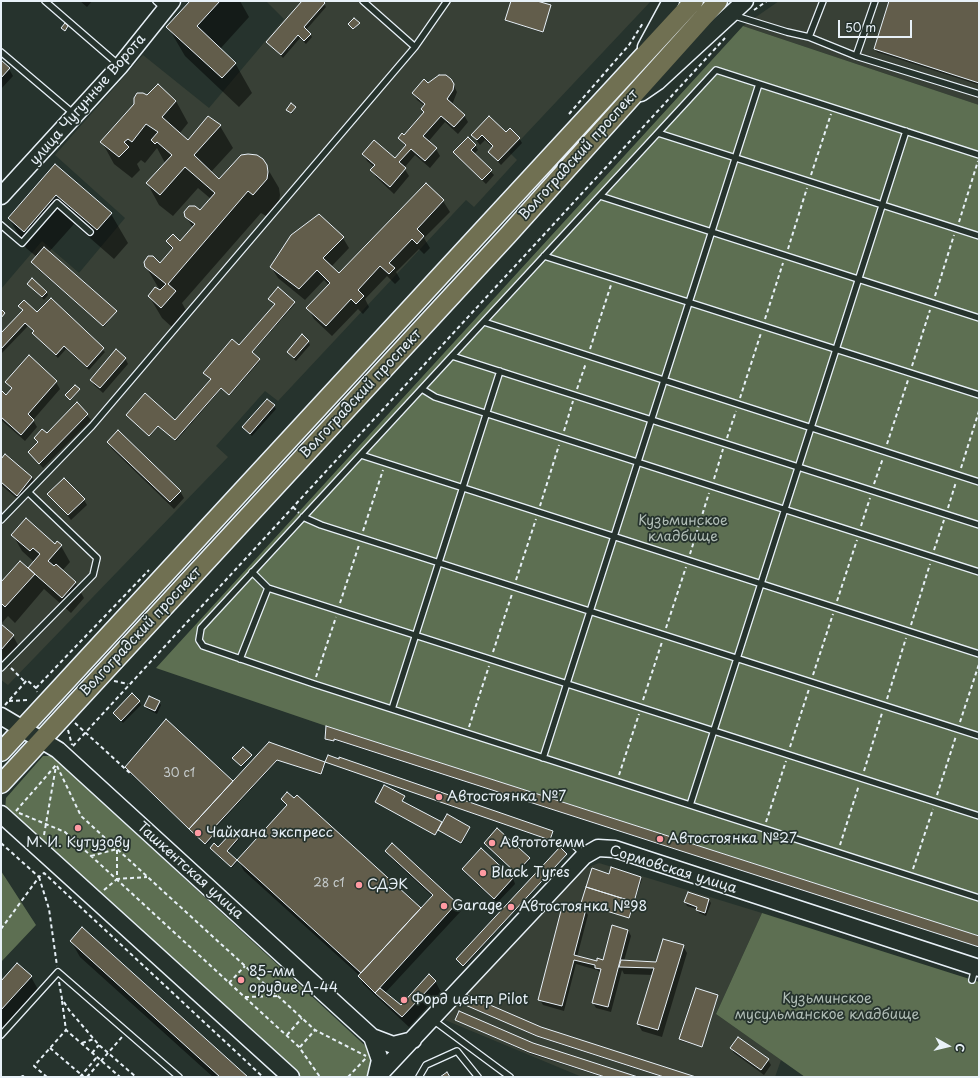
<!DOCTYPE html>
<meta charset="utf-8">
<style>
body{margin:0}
#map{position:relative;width:980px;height:1078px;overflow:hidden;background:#26332d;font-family:"Playpen Sans",sans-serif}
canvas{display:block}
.frame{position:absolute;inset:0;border:2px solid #e8f1f8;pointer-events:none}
.north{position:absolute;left:928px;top:1026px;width:40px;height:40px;-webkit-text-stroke:3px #26332d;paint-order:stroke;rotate:98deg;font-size:11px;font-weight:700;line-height:16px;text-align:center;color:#e8f1f8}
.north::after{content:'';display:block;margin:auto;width:14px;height:18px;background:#e8f1f8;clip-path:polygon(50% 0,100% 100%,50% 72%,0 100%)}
.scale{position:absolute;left:838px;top:20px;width:74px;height:18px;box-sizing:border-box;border:2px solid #e8f1f8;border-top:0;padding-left:5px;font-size:12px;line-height:14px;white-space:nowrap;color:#e8f1f8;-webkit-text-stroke:3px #26332d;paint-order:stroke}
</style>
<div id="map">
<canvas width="980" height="1078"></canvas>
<div class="frame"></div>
<div class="north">С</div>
<div class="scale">50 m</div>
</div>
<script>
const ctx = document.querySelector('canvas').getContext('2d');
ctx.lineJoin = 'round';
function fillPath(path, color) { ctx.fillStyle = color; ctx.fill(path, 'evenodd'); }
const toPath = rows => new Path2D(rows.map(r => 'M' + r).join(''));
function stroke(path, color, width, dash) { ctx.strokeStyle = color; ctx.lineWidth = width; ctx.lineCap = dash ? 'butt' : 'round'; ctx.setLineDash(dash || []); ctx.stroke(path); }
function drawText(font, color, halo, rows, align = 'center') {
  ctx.font = font + ' "Playpen Sans",sans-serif'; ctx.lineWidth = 3.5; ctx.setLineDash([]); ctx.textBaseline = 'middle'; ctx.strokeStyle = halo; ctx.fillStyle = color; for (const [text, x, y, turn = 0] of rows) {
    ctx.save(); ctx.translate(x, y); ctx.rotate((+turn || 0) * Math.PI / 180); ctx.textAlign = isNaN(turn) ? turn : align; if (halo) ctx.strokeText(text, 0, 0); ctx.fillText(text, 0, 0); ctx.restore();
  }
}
fillPath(toPath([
 [266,1,651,1,509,152,517,160,474,207,466,200,278,401,265,391,216,446,228,457,8,685,1,680,1,289,42,241,79,273,125,218,55,155,143,55,209,108,284,19],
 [779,1,979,1,979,105,743,26],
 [599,863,762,913,716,1014,781,1060,775,1077,582,1077,445,1020,470,989,586,868]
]), '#384036');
fillPath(toPath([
 [743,26,979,105,979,936,326,726,156,668],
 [43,756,52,756,372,1052,375,1068,366,1077,301,1077,5,810,6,798],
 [1,871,36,925,1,962],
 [762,913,979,982,979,1077,805,1077,716,1014]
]), '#5d6f52');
fillPath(toPath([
 [80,1,92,1,87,7],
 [191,1,240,1,249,17,220,49,235,63,252,93,239,107,185,56,168,27],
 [304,1,322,1,326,7,306,30,312,37,306,44,300,38,283,58,268,42],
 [512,1,533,1,550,6,543,33,507,21],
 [890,1,979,1,979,85,877,52,875,49],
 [359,23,354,30,350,26],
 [1,61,9,69,13,76,1,89],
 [451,80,457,92,452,105,464,115,468,122,458,134,445,122,428,142,436,149,440,156,430,168,415,155,404,168,409,176,394,194,376,177,372,170,374,167,367,161,363,154,395,160,406,147,399,138,404,137,425,114,422,109,425,106,417,100,413,93,428,84],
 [148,96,176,101,188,123,179,134,188,141,208,117,220,126,233,148,211,172,220,181,266,166,279,188,280,195,279,202,266,216,261,213,182,303,188,314,174,329,162,318,149,296,161,292,146,267,160,265,172,250,168,242,180,242,193,228,186,216,200,212,211,199,198,188,173,216,159,205,147,183,165,163,157,148,145,163,141,160,137,164,140,170,132,178,114,164,102,142],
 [295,107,292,114,288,111],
 [506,134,519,138,522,143,501,165,489,152,493,148,485,140,480,145,472,135],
 [475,145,478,150,474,154,494,175,486,184,458,157,455,152],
 [55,165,111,214,128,243,114,259,74,224,49,252,116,311,104,327,32,264,37,257,26,248,9,218],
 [426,184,443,201,450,212,424,238,430,248,424,254,419,249,396,272,400,279,395,284,387,276,365,299,369,307,363,314,358,309,332,336,314,319,308,308,329,285,324,280,305,300,278,278,271,267,343,238,349,248,331,267,339,275],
 [28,284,46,292,48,295,44,300],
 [51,299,105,352,89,370,66,349,58,358,35,336,33,333,34,332,28,326,1,354,1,335,23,311,19,306,37,314],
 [270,300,295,304,252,353,260,361,230,395,222,388,176,441,159,426,150,436,128,416,175,421,211,380,205,374,240,346,276,305],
 [308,341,310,345,296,361,290,355,288,352],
 [125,358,128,364,103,393,94,385,91,380],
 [6,382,56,382,60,389,33,420,37,427,25,441,1,420,1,392,6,396,12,390],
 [79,390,71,400,67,396],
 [77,404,91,420,43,468,29,452,38,443,35,438,47,434],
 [274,406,276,409,252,436,246,430],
 [108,442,180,491,184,498,174,509,112,449],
 [1,461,32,477,36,484,21,502,1,485],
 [49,494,84,500,87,505,71,520],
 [13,535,61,546,70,562,62,571,75,582,84,598,71,613,44,589,15,623,8,616,1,624,1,584,28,569,34,562,22,551],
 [1,626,13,636,22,652,8,668,1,662],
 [139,701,141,705,123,723,114,713],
 [159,702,161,705,157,714,147,709,145,706],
 [166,721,233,783,269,743,325,764,321,775,278,760,210,834,213,837,207,844,193,833,129,772,126,767],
 [327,727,979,937,979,947,335,740,334,742,327,740],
 [251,756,242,767,234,759],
 [340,758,553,832,551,841,326,762,339,760],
 [404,796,402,802,442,825,469,828,462,844,438,829,435,835,376,802],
 [282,799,421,909,432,896,391,858,387,851,392,845,457,904,461,911,385,993,402,1006,435,981,441,992,409,1027,363,984,360,976,244,871,238,860,287,807],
 [235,830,241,837,227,853,237,862,232,868,211,849,218,848],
 [497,830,530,860,517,874,485,843],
 [566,854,464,967,457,960],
 [463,869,513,878,515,884,497,903,466,874],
 [612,869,642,879,629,918,582,903,610,875],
 [688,893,709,900,711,903,706,916,699,913,697,909,687,906,685,902],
 [585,910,588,915,577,957,598,962,604,961,628,930,631,936,624,961,657,963,683,946,687,953,662,1037,642,1031,638,1024,653,975,624,974,622,970,611,1012,596,1008,593,1003,601,973,597,970,576,964,564,1011,543,1005,540,1000],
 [71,941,247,1077,213,1077,80,957],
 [31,977,40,993,1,1036,1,982],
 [717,995,702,1047,681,1041,680,1039],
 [464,1004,540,1028,693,1077,662,1077,538,1037],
 [456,1020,533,1044,634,1077,603,1077,531,1054],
 [731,1048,768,1060,771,1065,764,1075,734,1053]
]), '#0007');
const building = toPath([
 [190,1,220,1,197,26,236,63,222,78,166,27,190,1],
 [302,1,323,1,325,3,304,27,311,34,304,41,298,35,281,55,266,42,302,1],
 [511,1,537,1,551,5,543,32,505,20,511,1],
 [889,1,979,1,979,83,874,49,889,1],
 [354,18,360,23,353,29,348,24,354,18],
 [65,23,68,26,65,31,61,28,65,23],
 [1,60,10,68,1,78,1,60],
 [439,75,446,75,451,79,454,84,453,90,447,99,465,115,454,127,441,116,423,136,437,148,425,161,411,149,399,162,406,168,390,187,370,170,375,165,362,154,374,140,395,158,406,145,398,138,402,133,404,135,424,112,421,109,425,104,412,93,424,79,428,83,439,75],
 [158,84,176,101,162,117,188,140,208,116,221,125,194,155,219,179,241,155,248,154,257,155,263,159,267,165,268,172,267,179,253,195,248,191,168,284,176,291,161,308,148,296,155,287,160,290,166,284,145,267,144,262,148,256,153,256,160,263,173,248,166,241,173,234,180,241,195,224,185,217,184,212,189,206,195,206,200,210,215,193,185,167,160,195,146,183,172,155,157,142,155,144,151,140,158,132,146,124,132,142,128,139,124,142,129,147,119,157,100,142,134,104,134,98,137,93,143,93,147,95,158,84],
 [291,103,296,107,291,113,286,110,291,103],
 [489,116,506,132,510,128,520,138,498,161,488,152,493,146,482,135,477,140,471,135,489,116],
 [468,137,476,145,471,150,492,170,482,180,453,152,468,137],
 [55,164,112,213,97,230,56,195,24,232,8,218,55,164],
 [426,183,444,200,417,229,424,236,417,244,412,239,389,263,395,268,389,274,380,266,358,290,364,296,356,304,351,299,326,326,306,308,330,283,317,270,299,289,270,267,291,235,319,214,344,237,323,258,339,273,426,183],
 [44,247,117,311,103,326,31,262,44,247],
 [32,278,47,292,42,297,27,284,32,278],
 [278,287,295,302,252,352,260,359,229,395,221,388,175,440,158,426,149,436,126,415,145,393,175,420,211,379,203,373,232,339,239,345,275,304,268,299,278,287],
 [51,298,104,348,87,367,64,346,56,355,32,333,34,331,25,323,1,349,1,333,23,310,18,306,24,300,37,312,51,298],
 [1,309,5,313,1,318,1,309],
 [302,334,309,341,294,358,287,352,302,334],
 [116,349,126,358,100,388,90,380,116,349],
 [29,355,57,381,28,414,34,420,21,435,1,417,1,390,6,395,12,388,5,382,29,355],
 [75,385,80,389,70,400,65,395,75,385],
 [267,399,275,405,250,434,242,427,267,399],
 [77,402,88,414,39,464,28,452,38,442,34,438,42,429,47,433,77,402],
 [118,430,181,491,170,502,107,442,118,430],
 [5,454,32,477,17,496,1,482,1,459,5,454],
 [64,478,85,499,68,515,47,494,64,478],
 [26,518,55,544,57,541,62,545,48,561,54,566,56,564,76,582,62,598,28,568,40,554,33,548,30,551,11,535,26,518],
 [20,561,35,574,5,607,1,603,1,582,20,561],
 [1,624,14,635,1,650,1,624],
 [132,693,140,701,121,721,113,713,132,693],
 [149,696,160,701,155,711,144,706,149,696],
 [166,719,233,781,189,829,125,767,166,719],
 [326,726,979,936,979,947,334,739,334,741,325,739,326,726],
 [269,742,325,762,321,774,277,760,210,832,213,835,205,844,189,829,269,742],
 [243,747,252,755,241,766,232,758,243,747],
 [328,755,339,759,339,757,553,831,550,840,325,762,328,755],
 [384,785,405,796,402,801,442,822,435,835,375,802,384,785],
 [287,792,294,798,297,795,421,908,361,973,237,860,287,805,281,799,287,792],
 [447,814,470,827,461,843,438,830,447,814],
 [497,828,530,858,516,873,484,843,497,828],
 [235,829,241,835,227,851,237,860,231,867,210,848,214,843,218,847,235,829],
 [392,843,457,903,375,993,358,976,433,895,385,851,392,843],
 [560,847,567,854,463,966,456,959,560,847],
 [481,848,513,878,494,899,462,869,481,848],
 [611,867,641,877,634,902,586,887,592,868,609,874,611,867],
 [586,887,634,902,629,918,581,903,586,887],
 [688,892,709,899,705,913,696,910,697,907,684,902,688,892],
 [563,903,586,909,574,955,597,961,597,958,603,960,612,925,628,930,608,1007,592,1003,601,969,595,968,595,965,574,960,562,1006,538,1000,563,903],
 [82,927,248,1077,220,1077,70,941,82,927],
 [663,939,684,945,658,1030,637,1024,654,968,619,967,621,960,656,962,663,939],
 [17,963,32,976,1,1010,1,981,17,963],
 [429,974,436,981,402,1017,375,993,380,988,401,1005,429,974],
 [696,988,718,995,702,1047,679,1039,696,988],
 [467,995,541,1027,696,1077,664,1077,537,1036,463,1004,467,995],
 [459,1011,533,1043,638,1077,605,1077,529,1052,455,1020,459,1011],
 [738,1037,769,1059,761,1070,730,1048,738,1037],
 [447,1072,450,1077,440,1077,447,1072]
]);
fillPath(building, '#625d4b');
stroke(building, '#e8f1f8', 1);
const lane = toPath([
 [45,1,119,65],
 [156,1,165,9],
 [363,1,415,47],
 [732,15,787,32,809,37,856,56,979,94],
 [809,37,823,1],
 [1,52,74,114],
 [856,56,875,1],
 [658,133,979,236],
 [979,155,716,70,201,628,199,640,203,646,314,684,979,898],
 [600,196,979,318],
 [1,225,22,243,57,203,90,232],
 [544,256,979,395],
 [484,322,979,482],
 [452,356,979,525],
 [422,389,435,397,979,572],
 [361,455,979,654],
 [303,517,321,525,979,736],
 [1,520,92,426,415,47,447,1],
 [252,572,268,588,979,816],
 [240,659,268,588],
 [1,668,93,575,97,558,28,492],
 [392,709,500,371],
 [543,758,759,84],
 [690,805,906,131],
 [573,844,584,855],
 [972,980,975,968],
 [433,1020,510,1077],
 [1,1035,58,972,179,1077],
 [419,1077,426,1065,457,1051,478,1077]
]);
const secondary = toPath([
 [646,47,671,1],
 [641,93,657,82,745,1],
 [1,196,120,66,172,1],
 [1,716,58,750,372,1037,393,1045,413,1040],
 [1,814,291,1077],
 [372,1037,380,1060,376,1077],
 [377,1077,584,856,598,848,615,849,979,968]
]);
const primary = toPath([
 [1,752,694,1],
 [1,784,508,235,718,1]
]);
stroke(lane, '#e8f1f8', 8);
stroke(secondary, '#e8f1f8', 19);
stroke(primary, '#e8f1f8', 21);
stroke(toPath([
 [754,10,767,1],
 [569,114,629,45,643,23],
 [811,175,831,114],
 [959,222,978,161],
 [788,249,807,188],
 [935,296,954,235],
 [765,319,783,263],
 [590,349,611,285],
 [912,366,930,310],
 [577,389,586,363],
 [740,398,761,333],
 [564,431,573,401],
 [727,438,736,411],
 [887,444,908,380],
 [961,468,979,411],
 [714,479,723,449],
 [874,484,883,458],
 [540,506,559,445],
 [293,507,299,513],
 [948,508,956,482],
 [861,526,870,498],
 [363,531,383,470],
 [934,550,944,520],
 [690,554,709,493],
 [516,580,536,519],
 [837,601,857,540],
 [340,603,359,545],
 [911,625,930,564],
 [666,628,686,567],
 [493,652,512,594],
 [11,668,25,682],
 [813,675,833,614],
 [316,677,336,617],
 [114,681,128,684],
 [36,688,149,570],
 [887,699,906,638],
 [643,700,662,642],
 [9,701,29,700],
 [5,705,27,680,36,688,37,692],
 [960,722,979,664],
 [75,723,132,775],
 [469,727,489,666],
 [68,730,72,745],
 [73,746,725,38],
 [790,747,809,689],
 [57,766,81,816,315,1030,366,1056],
 [864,771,882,713],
 [619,775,639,714],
 [937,795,956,736],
 [16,811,56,765],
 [19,813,65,832,299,1047,320,1077],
 [766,822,786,761],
 [44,835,56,766],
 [1,843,39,877,44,873,263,1077],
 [840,845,859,785],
 [91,856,117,849,117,879,147,877],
 [913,869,933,809],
 [39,877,49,909,57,966],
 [104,890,117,879],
 [1,929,39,877],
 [59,982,62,999,69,1010,99,1045,136,1077],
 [229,983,245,966],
 [245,997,278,996],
 [62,1001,66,1030,120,1077],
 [287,1035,302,1018],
 [82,1043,94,1039],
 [300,1047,315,1030],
 [50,1048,84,1077],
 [92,1053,99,1045],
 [21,1077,23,1076,24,1077],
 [47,1077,34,1066,66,1030],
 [80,1077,97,1057],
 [87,1077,122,1037],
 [348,1077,367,1057]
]), '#e8f1f8', 2, [4, 3]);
stroke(lane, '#26332d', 5.5);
stroke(secondary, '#26332d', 16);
stroke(primary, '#707052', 18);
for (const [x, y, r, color] of [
 [439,797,4,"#ff9aa2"],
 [78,828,4,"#ff9aa2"],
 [198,833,4,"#ff9aa2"],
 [660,839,4,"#ff9aa2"],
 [492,843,4,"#ff9aa2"],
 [483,873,4,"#ff9aa2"],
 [359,885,4,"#ff9aa2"],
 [444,906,4,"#ff9aa2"],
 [511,907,4,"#ff9aa2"],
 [241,980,4,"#ff9aa2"],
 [404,1000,4,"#ff9aa2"]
]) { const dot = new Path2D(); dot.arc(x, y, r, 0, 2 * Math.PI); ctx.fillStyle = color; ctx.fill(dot); stroke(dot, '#26332d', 1.5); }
drawText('12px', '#c6cccd', null, [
 ["30 с1",179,774],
 ["28 с1",329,884]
]);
drawText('14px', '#e8f1f8', '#26332d', [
 ["улица Чугунные Ворота",88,100,-49],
 ["Волгоградский проспект",579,155,-48],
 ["Волгоградский проспект",361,394,-47],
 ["Волгоградский проспект",141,632,-47],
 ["Сормовская улица",673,870,17],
 ["Ташкентская улица",190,871,42]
]);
drawText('14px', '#b0bdb6', '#26332d', [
 ["Кузьминское",683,521],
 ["кладбище",683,537],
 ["Кузьминское",827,999],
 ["мусульманское кладбище",827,1015]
]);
drawText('14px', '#e8f1f8', '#26332d', [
 ["Автостоянка №7",447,797],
 ["Чайхана экспресс",206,833],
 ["Автостоянка №27",668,839],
 ["М. И. Кутузову",78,843,"center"],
 ["Автототемм",500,843],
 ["Black Tyres",491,873],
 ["СДЭК",367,885],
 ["Garage",452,906],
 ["Автостоянка №98",519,907],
 ["85-мм",249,972],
 ["орудие Д-44",249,988],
 ["Форд центр Pilot",412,1000]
], 'left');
</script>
